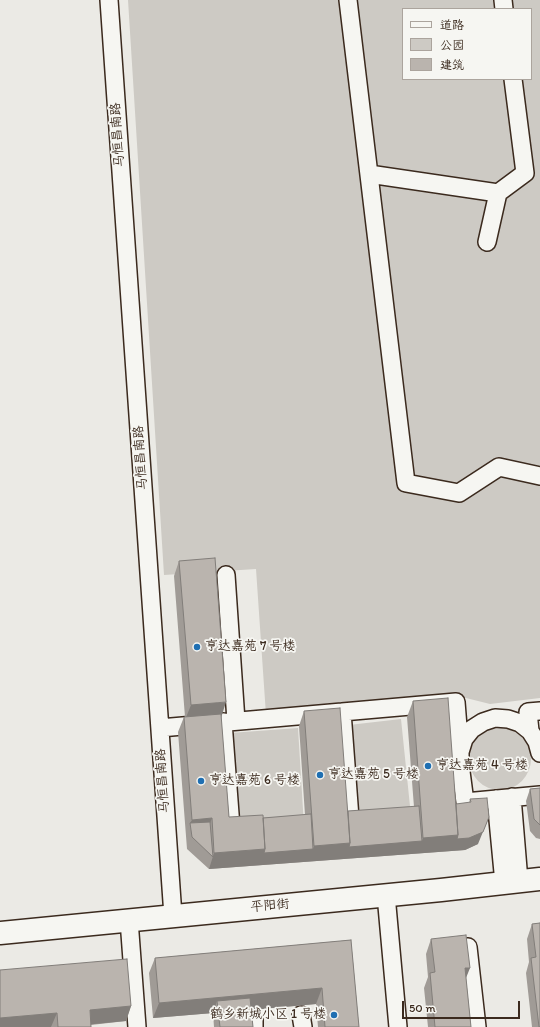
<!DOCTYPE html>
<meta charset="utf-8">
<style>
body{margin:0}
#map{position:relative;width:540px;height:1027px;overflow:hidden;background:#ebeae5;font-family:Itim,"LXGW WenKai TC",sans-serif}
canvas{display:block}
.legend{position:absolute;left:402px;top:8px;width:130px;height:72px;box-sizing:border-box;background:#f6f6f2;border:1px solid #aba49d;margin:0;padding:5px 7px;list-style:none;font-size:12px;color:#3b2a1e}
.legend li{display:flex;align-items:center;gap:8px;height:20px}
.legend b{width:20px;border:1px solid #aba49d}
.scale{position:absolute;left:402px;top:1001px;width:118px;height:18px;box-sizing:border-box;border:2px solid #3b2a1e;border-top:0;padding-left:5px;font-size:12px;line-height:14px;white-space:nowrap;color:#3b2a1e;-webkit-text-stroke:3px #f6f6f2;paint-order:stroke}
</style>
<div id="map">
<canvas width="540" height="1027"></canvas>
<ul class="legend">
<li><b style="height:5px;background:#f6f6f2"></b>道路</li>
<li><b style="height:11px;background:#cdcac4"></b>公园</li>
<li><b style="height:11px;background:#bab4ae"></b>建筑</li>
</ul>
<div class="scale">50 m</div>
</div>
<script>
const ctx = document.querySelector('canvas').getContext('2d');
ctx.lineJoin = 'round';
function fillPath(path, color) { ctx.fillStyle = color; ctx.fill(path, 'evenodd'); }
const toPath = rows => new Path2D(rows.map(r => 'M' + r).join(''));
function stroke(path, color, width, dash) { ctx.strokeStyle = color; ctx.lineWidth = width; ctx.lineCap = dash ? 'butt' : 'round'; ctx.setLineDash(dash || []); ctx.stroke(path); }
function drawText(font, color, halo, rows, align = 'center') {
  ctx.font = font + ' Itim,"LXGW WenKai TC",sans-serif'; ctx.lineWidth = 3.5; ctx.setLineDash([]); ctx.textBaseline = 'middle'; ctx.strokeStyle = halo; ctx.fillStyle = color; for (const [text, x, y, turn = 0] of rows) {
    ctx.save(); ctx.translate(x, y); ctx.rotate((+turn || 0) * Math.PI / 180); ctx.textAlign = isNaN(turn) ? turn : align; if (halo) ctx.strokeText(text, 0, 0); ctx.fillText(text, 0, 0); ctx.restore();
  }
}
fillPath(toPath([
 [128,0,540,0,540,698,490,704,454,695,266,715,256,569,164,575],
 [403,9,531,9,531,79,403,79],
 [401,719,411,816,359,821,349,725],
 '469 759a31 31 0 1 1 62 0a31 31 0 1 1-62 0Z',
 [298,728,304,826,237,830,230,733]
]), '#cdcac4');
const street = toPath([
 [109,0,173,916],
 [348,0,406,483,459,493,499,467,540,476],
 [503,0,504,9],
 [369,174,498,193,525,173,513,79],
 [487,242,498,193],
 [226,575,236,721],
 [342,712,350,818],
 [223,722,231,827],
 [160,728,456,702,460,752],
 [530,731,528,712,540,711],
 [540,753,537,742,530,731,520,723,508,719,495,718,483,722,472,729,464,739,460,752,460,764,465,802,540,795],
 [512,797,519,881],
 [496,799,504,883],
 [386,895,398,1027],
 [129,920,137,1027],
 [468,947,477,1027],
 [301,1015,303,1027],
 [254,1019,254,1027]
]);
const secondary = toPath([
 [0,933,441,890,540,879]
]);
stroke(street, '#3b2a1e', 20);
stroke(secondary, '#3b2a1e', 25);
stroke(street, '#f6f6f2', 17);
stroke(secondary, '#f6f6f2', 22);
fillPath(toPath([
 [179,561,221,716,229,817,263,818,305,815,299,726,304,711,348,811,414,807,407,717,413,701,456,804,469,803,470,799,478,844,465,850,209,869,187,849,178,732,184,717,185,717,174,576],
 [540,788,540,839,536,838,530,831,526,801,530,789],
 [540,923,540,1027,532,1027,526,973,529,962,527,939,532,924],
 [431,939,466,978,471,1027,428,1027,424,988,428,977,426,954],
 [351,940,359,1027,318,1027,316,1004,251,1010,253,1027,214,1027,213,1013,153,1018,149,973,155,958],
 [0,970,131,1006,126,1021,91,1025,91,1027,0,1027]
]), '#a09b96');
fillPath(toPath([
 [226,702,221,718,185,720,191,705],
 [489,817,478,844,465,850,209,869,214,853,265,849,313,849,314,846,350,843,422,841,423,838],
 [212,818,206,834,190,823,192,820],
 [465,968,470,968,464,983],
 [322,988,316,1004,218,1013,217,1001,213,1013,153,1018,159,1003],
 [131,1006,126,1021,84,1025,90,1010],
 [57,1013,51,1027,0,1027,0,1018]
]), '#827e7a');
const building = toPath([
 [215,558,226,702,191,705,179,561,215,558],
 [448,698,458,835,423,838,413,701,448,698],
 [340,708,350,843,314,846,304,711,340,708],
 [221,714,229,817,263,815,265,849,214,853,212,818,192,820,184,717,221,714],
 [540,788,540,825,534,819,530,789,540,788],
 [487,798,489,817,483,832,469,838,457,839,458,835,456,804,471,802,470,799,487,798],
 [419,806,422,841,349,847,350,843,348,811,419,806],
 [311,814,313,849,264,853,265,849,263,818,311,814],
 [210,822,213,857,192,837,190,823,210,822],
 [540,923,540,1027,539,1027,531,958,536,957,532,924,540,923],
 [466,935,470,968,465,968,471,1027,435,1027,430,973,435,972,431,939,466,935],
 [351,940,359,1027,325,1027,322,988,159,1003,155,958,351,940],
 [127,959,131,1006,90,1010,91,1027,58,1027,57,1013,0,1018,0,970,127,959],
 [250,998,253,1027,220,1027,217,1001,250,998]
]);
fillPath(building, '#bab4ae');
stroke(building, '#827e7a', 1);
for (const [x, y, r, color] of [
 [197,647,4,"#1f6fb2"],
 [428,766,4,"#1f6fb2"],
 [320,775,4,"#1f6fb2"],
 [201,781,4,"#1f6fb2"],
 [334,1015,4,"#1f6fb2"]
]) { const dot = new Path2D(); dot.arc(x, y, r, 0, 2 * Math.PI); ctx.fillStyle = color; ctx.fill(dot); stroke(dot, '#f6f6f2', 1.5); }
drawText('13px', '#3b2a1e', '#f6f6f2', [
 ["马恒昌南路",118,135,-94],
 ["马恒昌南路",141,458,-94],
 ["马恒昌南路",163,781,-94],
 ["平阳街",270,906,-5]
]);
drawText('13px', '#3b2a1e', '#f6f6f2', [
 ["亨达嘉苑 7 号楼",205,647],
 ["亨达嘉苑 4 号楼",436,766],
 ["亨达嘉苑 5 号楼",328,775],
 ["亨达嘉苑 6 号楼",209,781],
 ["鹤乡新城小区 1 号楼",326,1015,"right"]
], 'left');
</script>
